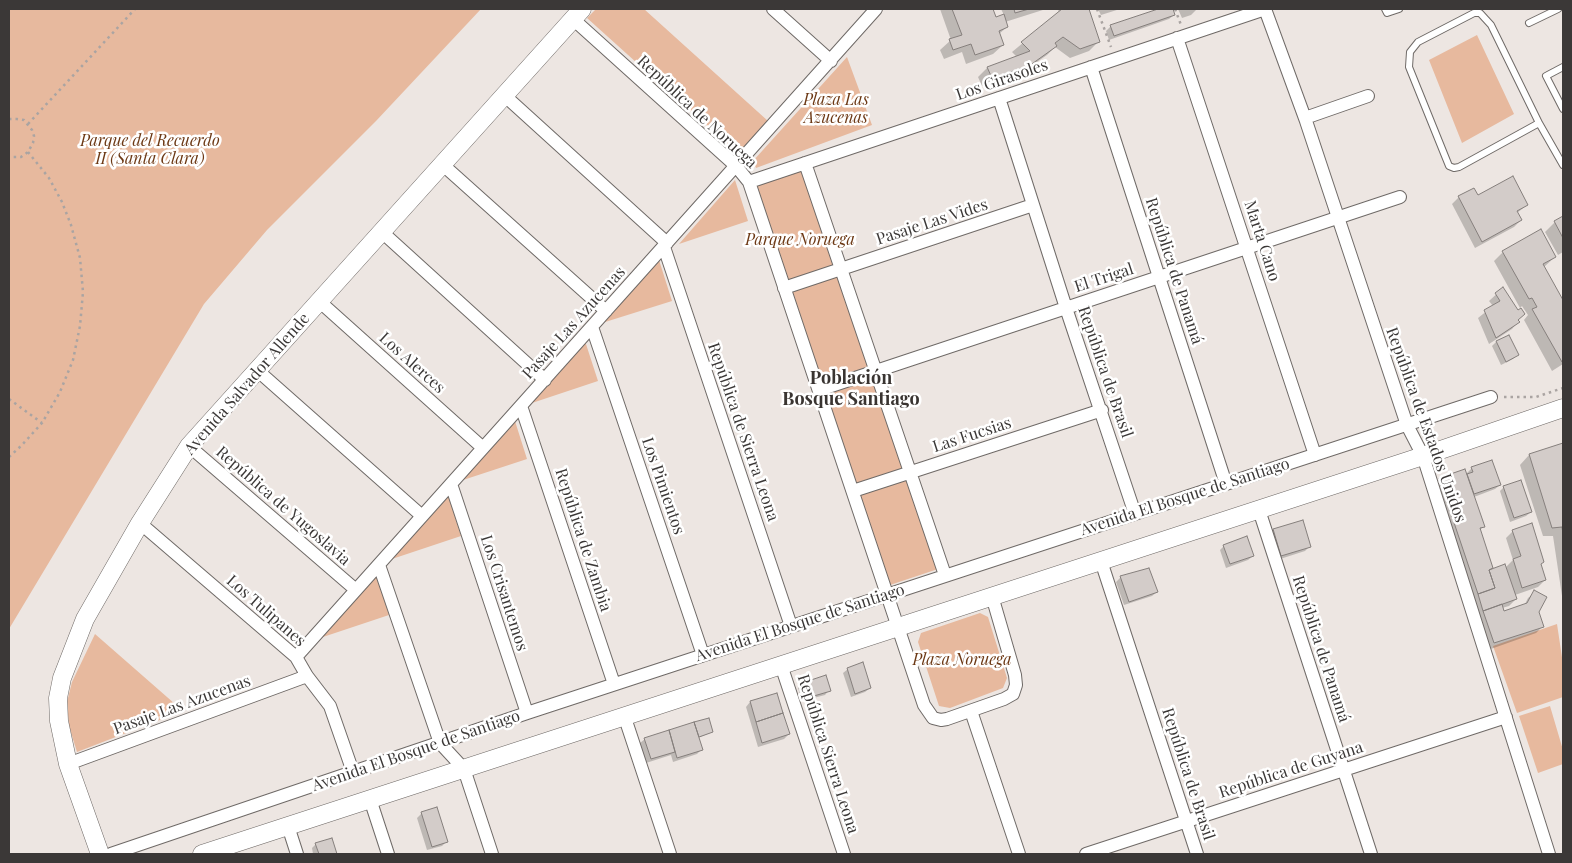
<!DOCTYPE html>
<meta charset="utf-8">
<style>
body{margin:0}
#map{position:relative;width:1572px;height:863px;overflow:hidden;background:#ede6e2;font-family:"Playfair Display",serif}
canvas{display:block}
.frame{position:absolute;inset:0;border:10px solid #3b3837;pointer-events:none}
</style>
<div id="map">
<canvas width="1572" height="863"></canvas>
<div class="frame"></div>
</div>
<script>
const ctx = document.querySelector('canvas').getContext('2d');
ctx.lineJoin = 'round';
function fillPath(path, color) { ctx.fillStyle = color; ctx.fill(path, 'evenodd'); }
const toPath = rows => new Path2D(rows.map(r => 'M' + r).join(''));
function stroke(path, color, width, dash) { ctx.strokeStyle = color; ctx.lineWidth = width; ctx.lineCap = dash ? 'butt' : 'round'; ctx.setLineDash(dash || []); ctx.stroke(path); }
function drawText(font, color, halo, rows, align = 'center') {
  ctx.font = font + ' "Playfair Display",serif'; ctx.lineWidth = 5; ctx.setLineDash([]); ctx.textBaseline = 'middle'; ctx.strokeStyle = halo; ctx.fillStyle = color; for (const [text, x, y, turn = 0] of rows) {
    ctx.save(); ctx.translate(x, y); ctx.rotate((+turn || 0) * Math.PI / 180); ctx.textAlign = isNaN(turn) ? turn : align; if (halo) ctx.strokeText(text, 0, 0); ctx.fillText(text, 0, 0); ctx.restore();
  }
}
fillPath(toPath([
 [9,9,481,9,376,121,267,230,204,304,9,629],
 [596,9,644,9,768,121,738,154,587,18],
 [1477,35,1514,114,1462,143,1429,60],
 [847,57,872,125,756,168,753,161],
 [803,170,938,569,890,585,753,185],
 [735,180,748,221,679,244],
 [659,260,672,301,602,323],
 [585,341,598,381,529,404],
 [514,418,527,459,457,482],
 [448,495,461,536,392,559],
 [376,574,389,615,320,638],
 [980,613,988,617,1007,678,1003,688,950,708,939,706,918,642,921,633],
 [1557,624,1563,664,1563,697,1517,713,1493,646],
 [95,634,183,711,77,752,69,726,67,702,72,682],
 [1550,706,1563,750,1563,764,1538,773,1519,716]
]), '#e7b99e');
fillPath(toPath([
 [940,9,992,9,995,19,1004,15,1001,9,1046,9,1005,22,1007,27,999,34,1003,45,993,54,966,64,962,52,944,59,940,50,951,40],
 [1058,9,1088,9,1099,41,1089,51,1070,58,1055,47,1047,55,1018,75,982,86,978,77,987,68,1017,57,1012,52,1059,13],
 [1098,9,1120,9,1101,15],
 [1162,9,1172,9,1174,15,1169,19,1109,40,1106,31,1111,26],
 [1178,9,1197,9,1191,15,1182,18],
 [1477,196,1527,205,1517,213,1521,220,1514,227,1475,248,1452,204,1459,197],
 [1563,218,1563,252,1558,255,1545,232,1555,222],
 [1503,252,1555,257,1544,267,1563,302,1563,364,1552,371,1524,320,1528,315,1522,306,1520,308,1494,261],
 [1502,289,1518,322,1512,329,1489,344,1478,318,1493,306,1489,301],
 [1508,336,1517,355,1513,359,1501,365,1492,346,1496,342],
 [1563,444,1563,596,1562,596,1553,536,1543,536,1520,465,1529,455],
 [1472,468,1500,485,1495,489,1474,497,1484,526,1479,531,1492,568,1488,571,1505,568,1513,560,1506,538,1513,531,1540,565,1545,580,1538,587,1515,595,1516,599,1509,606,1502,608,1504,613,1524,606,1528,598,1535,592,1538,612,1543,626,1536,633,1488,650,1430,488,1440,479,1466,474],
 [1504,487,1531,512,1526,516,1510,522,1500,491],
 [1274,530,1309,547,1305,551,1277,560,1270,535],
 [1224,546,1253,556,1248,560,1226,568,1220,550],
 [1121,577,1157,592,1152,596,1124,605,1116,582],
 [848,669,870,688,865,692,851,697,843,673],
 [803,684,829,690,825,695,802,701,798,688],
 [776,694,789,734,784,739,758,747,746,707,750,702],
 [708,719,712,732,698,738,701,750,697,754,673,762,671,755,646,763,640,743,645,739],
 [422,813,447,841,442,846,427,850,417,818],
 [332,839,336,854,313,854,312,848,316,844]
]), '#0003');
const building = toPath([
 [952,9,993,9,996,17,1004,14,1008,27,999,31,1004,45,975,55,971,44,953,50,949,39,962,35,952,9],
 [1014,9,1029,9,1015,13,1014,9],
 [1062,9,1089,9,1100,42,1080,49,1063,37,1055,43,1057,46,1029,66,992,78,987,67,1030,51,1021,42,1062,9],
 [1158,9,1173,9,1175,15,1114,36,1110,25,1158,9],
 [1513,176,1528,205,1517,211,1522,220,1482,242,1458,196,1474,188,1478,195,1513,176],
 [1563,216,1563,238,1554,221,1563,216],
 [1541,229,1556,257,1543,264,1563,300,1563,361,1562,362,1532,309,1537,307,1532,298,1529,299,1502,251,1541,229],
 [1503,287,1518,310,1521,308,1525,314,1518,320,1520,322,1496,338,1484,310,1500,301,1495,293,1503,287],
 [1509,335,1519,355,1506,362,1496,341,1509,335],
 [1563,443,1563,534,1562,527,1552,528,1529,454,1563,443],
 [1492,460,1501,485,1474,494,1467,474,1473,472,1471,467,1492,460],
 [1465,469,1485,527,1480,528,1493,568,1489,570,1495,588,1478,594,1439,478,1465,469],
 [1521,480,1532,512,1514,518,1503,486,1521,480],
 [1303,520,1311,547,1281,556,1273,529,1303,520],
 [1532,523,1544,562,1541,564,1546,580,1522,588,1513,559,1521,556,1512,530,1532,523],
 [1247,536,1254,556,1230,564,1223,545,1247,536],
 [1505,564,1517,599,1483,611,1478,594,1495,588,1489,570,1505,564],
 [1149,568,1158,592,1129,602,1120,576,1149,568],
 [1534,590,1547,597,1539,612,1544,627,1494,643,1483,611,1502,604,1504,611,1527,603,1534,590],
 [863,662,871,688,855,694,847,668,863,662],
 [826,675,831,691,807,698,802,683,826,675],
 [777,693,783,713,756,722,750,701,777,693],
 [783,713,790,734,762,743,756,722,783,713],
 [709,718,713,732,699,737,694,722,709,718],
 [694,722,703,750,677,758,669,730,694,722],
 [669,730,675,752,651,759,644,738,669,730],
 [437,807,448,842,432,847,421,812,437,807],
 [332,838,337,854,319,854,315,843,332,838]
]);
fillPath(building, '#d3ccc9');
stroke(building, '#857f7c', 1);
const lane = toPath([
 [1385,9,1387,13,1399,9],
 [1529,23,1558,9],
 [1563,67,1546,76,1563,109],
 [1539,123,1459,167,1454,168,1449,166,1409,67,1410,52,1418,42,1474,13,1480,13,1491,25,1539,123,1563,165]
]);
const street = toPath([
 [773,9,831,61],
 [1265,9,1306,121,1407,425,1423,456,1549,854],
 [573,19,736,166,749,182,924,705,933,718,941,720,947,719,1004,699,1013,694,1016,685,1015,675,992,596],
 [1177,38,1315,455],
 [1091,67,1226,484],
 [504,95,667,243],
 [999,98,1066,308,1135,514],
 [1305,118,1368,96],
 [805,163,945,575],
 [442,164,606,311],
 [749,182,1265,9],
 [382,232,545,380],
 [664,247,791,626],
 [784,288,1033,205],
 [319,301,483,448],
 [592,327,703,655],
 [257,370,422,516],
 [819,390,1400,197],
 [521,406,614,684],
 [189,446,356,590],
 [451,484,527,713],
 [853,491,1102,410],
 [1259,510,1371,854],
 [140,523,296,657,307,676,330,706,353,772],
 [1101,561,1197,854],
 [379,565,440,743,464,769,492,854],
 [296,657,876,9],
 [781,665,844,854],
 [971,711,1019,854],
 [624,715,670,854],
 [68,764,307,676],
 [370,799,388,854],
 [288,826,297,854],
 [111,854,527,713,1491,397],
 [1086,854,1506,717]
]);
const secondary = toPath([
 [100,854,68,764,59,721,58,698,62,678,85,619,140,523,189,446,582,9],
 [202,854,1423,456,1563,408]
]);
stroke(lane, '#6f6a67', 8);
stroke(street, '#6f6a67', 14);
stroke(secondary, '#6f6a67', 19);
stroke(toPath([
 [1097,9,1111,47],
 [1175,9,1181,25],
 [9,119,17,119,24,120,32,130,34,136,33,143,28,152,21,157,9,157],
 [28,124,135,9],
 [1504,397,1536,397,1563,388],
 [9,399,42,423],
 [9,457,21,446,42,423,60,392,73,360,80,326,83,292,80,258,71,225,62,202,49,178,28,152]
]), '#aaa4a2', 2.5, [2.5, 4]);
stroke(lane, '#fff', 6);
stroke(street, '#fff', 12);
stroke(secondary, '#fff', 18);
drawText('16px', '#3b3837', '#fff', [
 ["Los Girasoles",1002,80,-19],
 ["República de Noruega",697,112,43],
 ["Pasaje Las Vides",932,222,-18],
 ["Marta Cano",1262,241,72],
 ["República de Panamá",1174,271,72],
 ["El Trigal",1104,278,-18],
 ["Pasaje Las Azucenas",574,323,-48],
 ["Los Alerces",412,363,42],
 ["República de Brasil",1105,372,71],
 ["Avenida Salvador Allende",247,384,-49],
 ["República de Estados Unidos",1426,425,70],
 ["República de Sierra Leona",743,432,71],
 ["Las Fucsias",972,435,-18],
 ["Los Pimientos",663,486,71],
 ["Avenida El Bosque de Santiago",1185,497,-18],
 ["República de Yugoslavia",283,506,41],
 ["República de Zambia",583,540,72],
 ["Los Crisantemos",504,593,72],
 ["Los Tulipanes",266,611,41],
 ["Avenida El Bosque de Santiago",800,623,-18],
 ["República de Panamá",1321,649,72],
 ["Pasaje Las Azucenas",182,705,-20],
 ["Avenida El Bosque de Santiago",416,751,-19],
 ["República Sierra Leona",828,754,72],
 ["República de Guyana",1291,770,-18],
 ["República de Brasil",1188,774,72]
]);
drawText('italic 16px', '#6c3814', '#fff', [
 ["Plaza Las",836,100],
 ["Azucenas",836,118],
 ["Parque del Recuerdo",150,141],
 ["II (Santa Clara)",150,159],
 ["Parque Noruega",800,240],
 ["Plaza Noruega",962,660]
]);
drawText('bold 18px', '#393431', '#fff', [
 ["Población",851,378],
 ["Bosque Santiago",851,399]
]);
</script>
